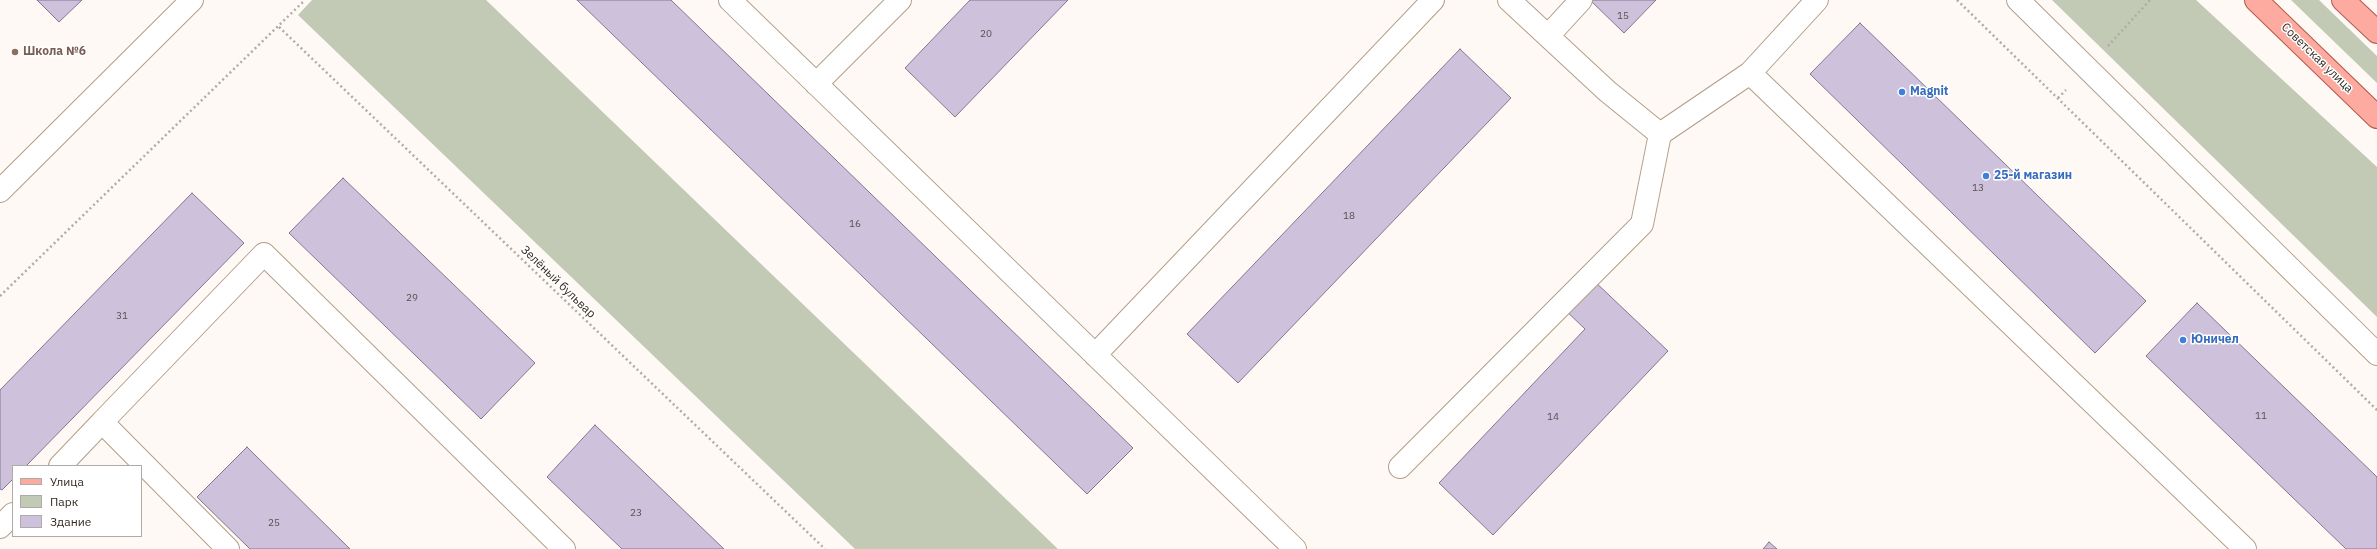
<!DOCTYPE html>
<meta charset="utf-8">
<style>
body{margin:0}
#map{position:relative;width:2377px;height:549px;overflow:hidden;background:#fef9f5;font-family:"IBM Plex Sans",sans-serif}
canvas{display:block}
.legend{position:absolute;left:12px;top:465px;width:130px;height:72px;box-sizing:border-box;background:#fff;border:1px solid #adaaa7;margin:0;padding:5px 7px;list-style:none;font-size:12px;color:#332a22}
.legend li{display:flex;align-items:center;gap:8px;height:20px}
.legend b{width:20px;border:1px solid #adaaa7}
</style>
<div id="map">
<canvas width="2377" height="549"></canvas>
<ul class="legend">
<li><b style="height:5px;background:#fdaaa0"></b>Улица</li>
<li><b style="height:11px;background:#c2cab5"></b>Парк</li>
<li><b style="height:11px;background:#cec1dc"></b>Здание</li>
</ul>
</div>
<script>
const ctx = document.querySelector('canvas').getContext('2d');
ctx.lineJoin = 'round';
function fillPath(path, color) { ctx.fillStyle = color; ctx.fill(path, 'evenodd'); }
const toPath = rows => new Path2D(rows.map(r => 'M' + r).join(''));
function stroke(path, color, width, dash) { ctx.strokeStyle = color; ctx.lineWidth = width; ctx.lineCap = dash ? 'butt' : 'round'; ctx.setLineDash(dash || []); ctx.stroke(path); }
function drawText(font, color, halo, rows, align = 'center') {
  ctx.font = font + ' "IBM Plex Sans",sans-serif'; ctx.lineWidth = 3; ctx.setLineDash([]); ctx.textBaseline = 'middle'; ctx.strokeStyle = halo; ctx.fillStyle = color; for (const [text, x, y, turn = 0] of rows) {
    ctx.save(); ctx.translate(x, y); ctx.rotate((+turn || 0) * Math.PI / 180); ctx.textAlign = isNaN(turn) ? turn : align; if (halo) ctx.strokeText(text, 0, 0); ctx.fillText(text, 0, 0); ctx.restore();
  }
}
fillPath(toPath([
 [312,0,486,0,1058,549,855,549,298,15],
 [2052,0,2196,0,2377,167,2377,317],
 [2291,0,2319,0,2377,56,2377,83]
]), '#c2cab5');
const building = toPath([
 [37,0,82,0,59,22,37,0],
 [577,0,671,0,1133,448,1087,494,577,0],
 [970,0,1068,0,955,117,905,68,970,0],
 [1590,0,1656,0,1624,33,1590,0],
 [1860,23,2146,301,2095,353,1810,74,1860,23],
 [1460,49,1511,98,1238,383,1187,334,1460,49],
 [343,178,535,363,481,419,289,233,343,178],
 [192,193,244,243,26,466,13,466,13,479,2,490,0,489,0,390,192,193],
 [1591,278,1668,351,1493,535,1439,483,1585,329,1563,308,1591,278],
 [2197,303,2377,477,2377,549,2346,549,2146,356,2197,303],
 [595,425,724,549,622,549,547,477,595,425],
 [247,447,350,549,250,549,197,497,247,447],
 [1769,542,1777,549,1763,549,1769,542]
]);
fillPath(building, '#cec1dc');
stroke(building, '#837790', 1);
const minor = toPath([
 [730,0,1295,549],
 [1509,0,1607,91,1660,134,1750,73,1817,0],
 [2018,0,2377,354],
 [1548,36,1581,0],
 [1750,73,2245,549],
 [816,84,900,0],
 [0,191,192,0],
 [1095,355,1433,0],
 [102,422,264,254,564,549],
 [60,466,102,422,228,549],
 [1400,467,1642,224,1660,134],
 [0,527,13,514]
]);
const major = toPath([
 [2256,0,2377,117],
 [2343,0,2377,32]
]);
stroke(minor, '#b39e88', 24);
stroke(major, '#b5594b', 24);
stroke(toPath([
 [1957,0,2377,410],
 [279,27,825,549],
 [2108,46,2150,0],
 [2058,98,2066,90],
 [0,296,305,0]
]), '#b1aba5', 2.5, [2, 3]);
stroke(minor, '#fff', 22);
stroke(major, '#fdaaa0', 22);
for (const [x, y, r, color] of [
 [15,52,4,"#8d6e63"],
 [1902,92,4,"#3f7fe0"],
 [1986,176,4,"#3f7fe0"],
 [2183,340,4,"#3f7fe0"]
]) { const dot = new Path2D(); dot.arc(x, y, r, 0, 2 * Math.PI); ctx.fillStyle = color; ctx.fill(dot); stroke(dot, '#fff', 1.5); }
drawText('10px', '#5a5050', null, [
 ["15",1623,16],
 ["20",986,34],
 ["13",1978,188],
 ["18",1349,216],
 ["16",855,224],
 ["29",412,298],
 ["31",122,316],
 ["11",2261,416],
 ["14",1553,417],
 ["23",636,513],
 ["25",274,523]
]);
drawText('bold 12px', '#785e54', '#fff', [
 ["Школа №6",23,52]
], 'left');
drawText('12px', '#332a22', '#fff', [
 ["Советская улица",2317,58,44],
 ["Зелёный бульвар",558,282,44]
]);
drawText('bold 12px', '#366cbe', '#fff', [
 ["Magnit",1910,92],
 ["25-й магазин",1994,176],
 ["Юничел",2191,340]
], 'left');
</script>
